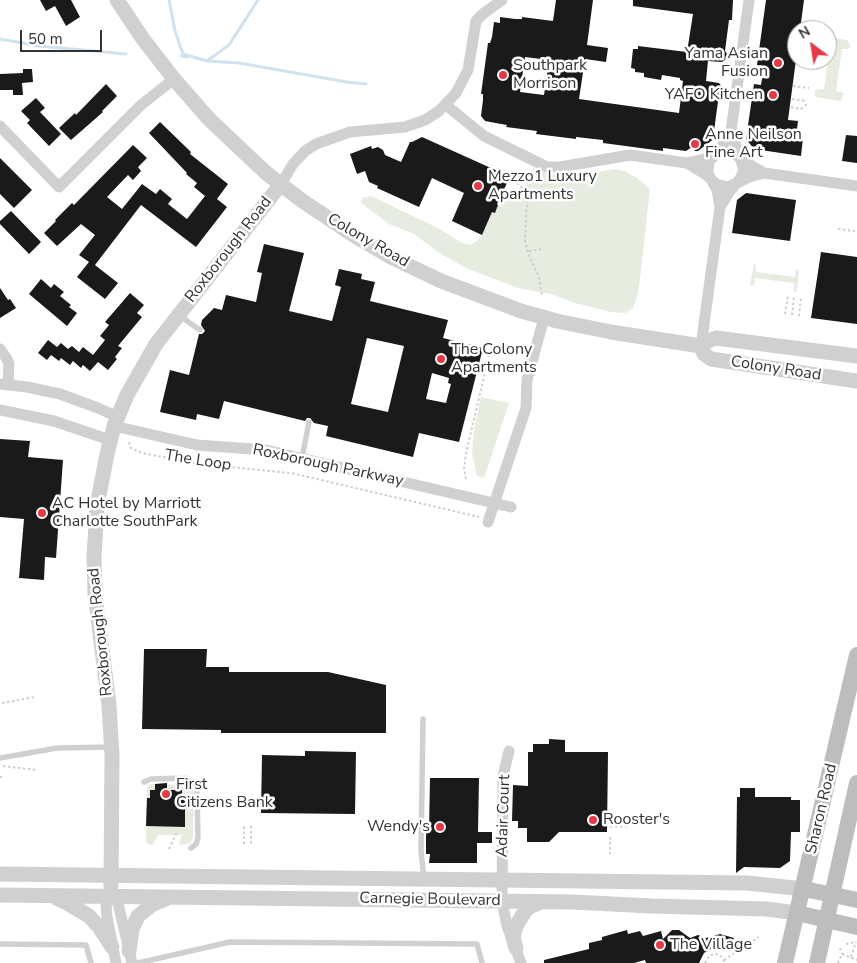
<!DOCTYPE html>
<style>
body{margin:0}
#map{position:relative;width:857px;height:963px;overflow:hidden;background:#fff;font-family:"Nunito Sans",sans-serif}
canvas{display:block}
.north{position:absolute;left:787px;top:20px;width:50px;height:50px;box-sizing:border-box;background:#fff;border:1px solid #adadad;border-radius:50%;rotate:329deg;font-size:14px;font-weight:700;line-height:20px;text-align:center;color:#333}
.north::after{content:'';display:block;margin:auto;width:18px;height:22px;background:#e63946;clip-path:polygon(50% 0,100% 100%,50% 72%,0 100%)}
.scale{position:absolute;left:20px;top:30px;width:82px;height:22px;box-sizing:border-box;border:2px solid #333;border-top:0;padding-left:6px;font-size:15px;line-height:18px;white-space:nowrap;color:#333;-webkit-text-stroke:4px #fff;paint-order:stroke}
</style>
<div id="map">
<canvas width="857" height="963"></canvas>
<div class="north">N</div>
<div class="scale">50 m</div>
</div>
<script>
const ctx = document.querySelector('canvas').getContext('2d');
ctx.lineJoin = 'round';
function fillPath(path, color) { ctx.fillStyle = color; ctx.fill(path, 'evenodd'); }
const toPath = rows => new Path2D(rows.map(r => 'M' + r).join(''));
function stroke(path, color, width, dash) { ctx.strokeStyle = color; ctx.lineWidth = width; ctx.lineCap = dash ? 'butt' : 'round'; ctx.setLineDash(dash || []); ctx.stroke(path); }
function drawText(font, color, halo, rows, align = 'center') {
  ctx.font = font + ' "Nunito Sans",sans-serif'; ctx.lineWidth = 5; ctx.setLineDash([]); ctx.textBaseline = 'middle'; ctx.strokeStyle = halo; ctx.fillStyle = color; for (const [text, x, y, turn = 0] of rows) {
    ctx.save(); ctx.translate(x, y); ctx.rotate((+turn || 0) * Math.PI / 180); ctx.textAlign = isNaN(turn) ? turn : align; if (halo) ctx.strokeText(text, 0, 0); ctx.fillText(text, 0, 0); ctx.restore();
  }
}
fillPath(toPath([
 [830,37,847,40,850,45,849,49,842,49,836,91,844,93,841,101,815,97,815,90,824,89,830,47,827,46,827,38],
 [533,168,550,174,569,172,571,176,615,169,625,171,637,178,650,189,639,288,636,301,633,308,625,313,611,312,575,303,551,294,518,288,468,269,441,254,414,234,389,224,361,203,362,198,371,196,438,228,462,243,470,245,477,241,482,235,492,212,495,213,498,205,501,207,506,196,525,187],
 [754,263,756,265,756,272,795,277,796,270,799,269,797,291,794,292,794,283,755,278,754,285,750,286],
 [481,397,509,403,484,478,477,476,472,454,474,429],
 [151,784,183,785,189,786,192,789,194,793,193,838,189,844,180,845,179,843,182,835,158,835,153,844,150,845,146,842,147,787]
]), '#e6ecdf');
stroke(toPath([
 [169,0,175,31,183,54,207,61,239,63,347,82,366,84],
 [0,39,39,46,126,54],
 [181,56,187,57],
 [207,61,229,45,258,0]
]), '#cfe2ee', 3);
fillPath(toPath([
 [40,0,71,0,80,17,66,26,55,6,46,11],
 [556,0,593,0,587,45,608,48,606,62,585,59,579,99,679,113,683,81,680,80,680,78,662,75,661,80,644,77,644,73,635,72,635,69,631,68,633,49,638,49,638,46,687,52,693,14,633,6,633,0,733,0,732,20,729,20,725,51,727,54,726,59,722,62,708,61,706,81,719,83,722,87,722,92,719,94,714,131,708,135,712,140,711,141,698,151,695,151,692,147,686,151,663,148,663,151,603,143,603,140,576,137,576,139,536,134,537,131,506,127,507,125,501,124,485,121,481,116,483,100,483,94,481,94,488,43,490,43,492,37,494,22,500,23,500,17,515,19,522,19,522,17,553,21],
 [525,57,549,60,544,95,520,92],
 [766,0,804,0,800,30,797,30,797,52,788,120,798,121,796,137,803,138,801,156,754,149,746,139,754,84,761,85,764,66,757,65],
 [23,69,32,69,33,82,22,83,23,95,13,95,13,90,0,90,0,74,23,73],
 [106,84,117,96,102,111,103,112,71,140,59,128,75,113,76,115],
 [36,98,45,108,40,112,61,134,49,146,27,123,30,120,21,111],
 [160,122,191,152,190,154,228,184,217,199,227,207,196,247,141,205,95,265,118,283,105,299,77,277,89,262,79,255,95,235,81,224,57,246,44,233,56,221,55,220,72,203,74,205,133,145,147,158,138,167,141,171,133,180,128,175,107,197,122,209,142,184,156,194,160,189,172,199,168,204,187,219,205,196,194,187,197,183,186,174,187,173,149,133],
 [846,135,857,136,857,163,842,161],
 [422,137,502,173,505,182,507,183,497,204,498,205,495,213,492,212,482,235,452,221,464,193,432,178,419,207,377,188,378,186,369,182,365,171,357,174,350,154,371,146,372,149,378,147,383,150,385,155,401,162,410,142,412,142],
 [0,158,32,190,14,208,0,194],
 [746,193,796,200,790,241,732,233,737,200],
 [11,211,41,242,29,254,0,224,0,221],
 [264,244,304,253,289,311,332,321,341,287,335,285,339,269,362,274,361,279,375,282,370,301,448,320,443,338,483,348,459,442,419,433,413,457,326,436,328,426,314,423,310,418,307,418,305,421,224,401,219,419,197,414,196,420,160,412,170,370,189,375,199,334,202,334,205,331,201,325,202,320,214,308,222,310,226,295,256,302,262,273,257,272],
 [367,338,404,346,388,412,351,404],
 [432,373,449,378,448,383,451,384,446,403,426,399],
 [821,252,857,257,857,324,811,318],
 [41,279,51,288,54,284,64,292,60,296,71,305,69,307,77,313,67,326,29,294],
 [0,288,8,300,10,299,16,308,0,318],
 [130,293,144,305,137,313,142,317,118,346,122,348,115,357,117,359,108,370,98,362,90,371,83,365,81,368,73,361,70,365,61,358,59,361,51,355,47,360,38,353,48,340,57,347,61,343,68,349,72,346,79,352,83,347,93,355,105,340,100,336,109,325,105,322],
 [0,439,30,441,28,457,63,460,56,558,45,557,44,580,19,578,24,519,0,517],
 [144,649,207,649,206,667,229,667,229,672,328,672,386,685,386,733,221,733,221,730,142,729],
 [549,739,565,740,565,752,608,752,607,832,559,832,549,842,527,842,527,828,518,828,518,821,512,821,513,785,528,786,528,752,533,752,533,744,549,744],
 [305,751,356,752,355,814,261,813,262,755,305,756],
 [430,778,479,778,478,832,492,832,492,843,477,843,477,863,429,863,430,854,426,854,426,831,429,831],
 [167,783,167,790,182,790,182,798,185,798,185,827,146,826,147,798,150,798,150,790,155,790,155,784],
 [740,788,755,788,755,797,791,797,791,800,800,800,800,832,791,832,790,861,780,868,744,867,736,873,737,797,740,797],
 [627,930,628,934,640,931,643,936,661,931,663,939,672,930,679,930,690,938,698,935,706,938,720,934,734,938,729,948,722,947,711,949,704,953,699,963,646,963,645,960,634,963,544,963,544,960,589,949,589,943,602,940,602,937]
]), '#1a1a1a');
stroke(toPath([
 [802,24,817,26],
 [793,86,809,88],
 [792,99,807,101],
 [791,107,801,109,807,104],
 [514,179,524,191,527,200,525,240,528,253,539,277,542,295],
 [838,229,855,231],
 [529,251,544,249],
 [785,314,788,296],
 [792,315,794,297],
 [799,316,801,298],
 [129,442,131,448,142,453,199,464,291,473,479,517],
 [466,479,464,469,466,453,491,347],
 [2,703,35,697],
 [3,766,36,770],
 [0,777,2,777],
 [251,826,251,844],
 [610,827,628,826],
 [610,837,610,854],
 [244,844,244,826],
 [169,849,177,832],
 [846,944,856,942],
 [840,948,842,954],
 [851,957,856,942],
 [724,960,759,937],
 [705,963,710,955,717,954,722,957,725,963],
 [838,963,842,954,857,960]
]), '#cdcdcd', 2, [2.5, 2.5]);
stroke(toPath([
 [180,316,200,330],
 [302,458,309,422],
 [423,719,421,851,424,879],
 [0,758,57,748,110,747],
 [144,782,151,779,186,778,197,788,198,838,196,844,191,848],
 [0,944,86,945,91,963],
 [138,963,230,942,477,944,482,963]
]), '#d0d0d0', 5.5);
stroke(toPath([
 [446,105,484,136,547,167,560,167,630,155,687,163,701,160,714,155,722,146,731,131,739,156,745,162,764,173,749,177,737,183,730,191,720,207,717,190,715,186,713,183,710,177,709,176,708,172,709,161,716,154,724,151,734,153,740,158,744,169,741,177,737,183,727,187,716,184,714,182,712,181,711,179,709,177,705,174,687,163],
 [0,126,59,187,141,105,174,79],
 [731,131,749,0],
 [764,173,857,186],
 [281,184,293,164,305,151,316,144,350,132,405,127,425,120,439,111,456,93,468,70,476,21,484,13,502,0],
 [701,346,720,207],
 [0,349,7,359,9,364,8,384],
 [0,384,27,387,60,394,98,408,118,417],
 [0,410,54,421,110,440],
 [114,426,197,445,266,450,511,507],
 [488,522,526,408,527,380,544,318],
 [509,751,503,776,502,901,507,926,521,963],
 [116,963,107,917,106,904,111,896,118,903,132,963]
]), '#d0d0d0', 11);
stroke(toPath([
 [117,0,143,39,174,79,209,119,265,172,301,200,355,236,391,257,441,281,521,311,557,321,611,332,701,346],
 [701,346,704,354,711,359,857,381],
 [701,346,710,340,716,338,857,356],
 [0,874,747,883,804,889],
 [111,886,112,755,109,705,95,594,94,558,97,506,107,454,114,426,127,395,156,344,281,184],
 [0,895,573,902,651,906,766,909,797,913],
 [56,898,67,903,89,916,99,927,112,947],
 [516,948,513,937,516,926,525,911,531,906,541,902],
 [129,951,132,929,138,916,153,904,166,899]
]), '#d0d0d0', 15);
stroke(toPath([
 [804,889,857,900],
 [797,913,857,927],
 [785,963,857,655],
 [817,963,857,783]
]), '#bdbdbd', 16);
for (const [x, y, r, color] of [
 [778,63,5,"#e63946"],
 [503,75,5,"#e63946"],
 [773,95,5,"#e63946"],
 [695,144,5,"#e63946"],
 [478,186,5,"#e63946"],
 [441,359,5,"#e63946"],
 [42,513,5,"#e63946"],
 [166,794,5,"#e63946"],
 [593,820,5,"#e63946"],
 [440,827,5,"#e63946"],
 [660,945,5,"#e63946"]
]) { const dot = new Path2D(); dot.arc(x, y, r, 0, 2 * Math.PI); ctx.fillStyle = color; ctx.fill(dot); stroke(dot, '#fff', 2); }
drawText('16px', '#333', '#fff', [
 ["Yama Asian",768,54,"right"],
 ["Fusion",768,72,"right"],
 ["Southpark",513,66],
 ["Morrison",513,84],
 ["YAFO Kitchen",763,95,"right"],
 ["Anne Neilson",705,135],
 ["Fine Art",705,153],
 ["Mezzo1 Luxury",488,177],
 ["Apartments",488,195],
 ["The Colony",451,350],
 ["Apartments",451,368],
 ["AC Hotel by Marriott",52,504],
 ["Charlotte SouthPark",52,522],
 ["First",176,785],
 ["Citizens Bank",176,803],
 ["Rooster's",603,820],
 ["Wendy's",430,827,"right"],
 ["The Village",670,945]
], 'left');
drawText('16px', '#333', '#fff', [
 ["Colony Road",368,241,30],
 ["Roxborough Road",229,250,-52],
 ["Colony Road",776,369,9],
 ["The Loop",198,461,9],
 ["Roxborough Parkway",328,466,12],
 ["Roxborough Road",101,632,-96],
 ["Sharon Road",822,809,-77],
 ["Adair Court",504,816,-88],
 ["Carnegie Boulevard",430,900,1]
]);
</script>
